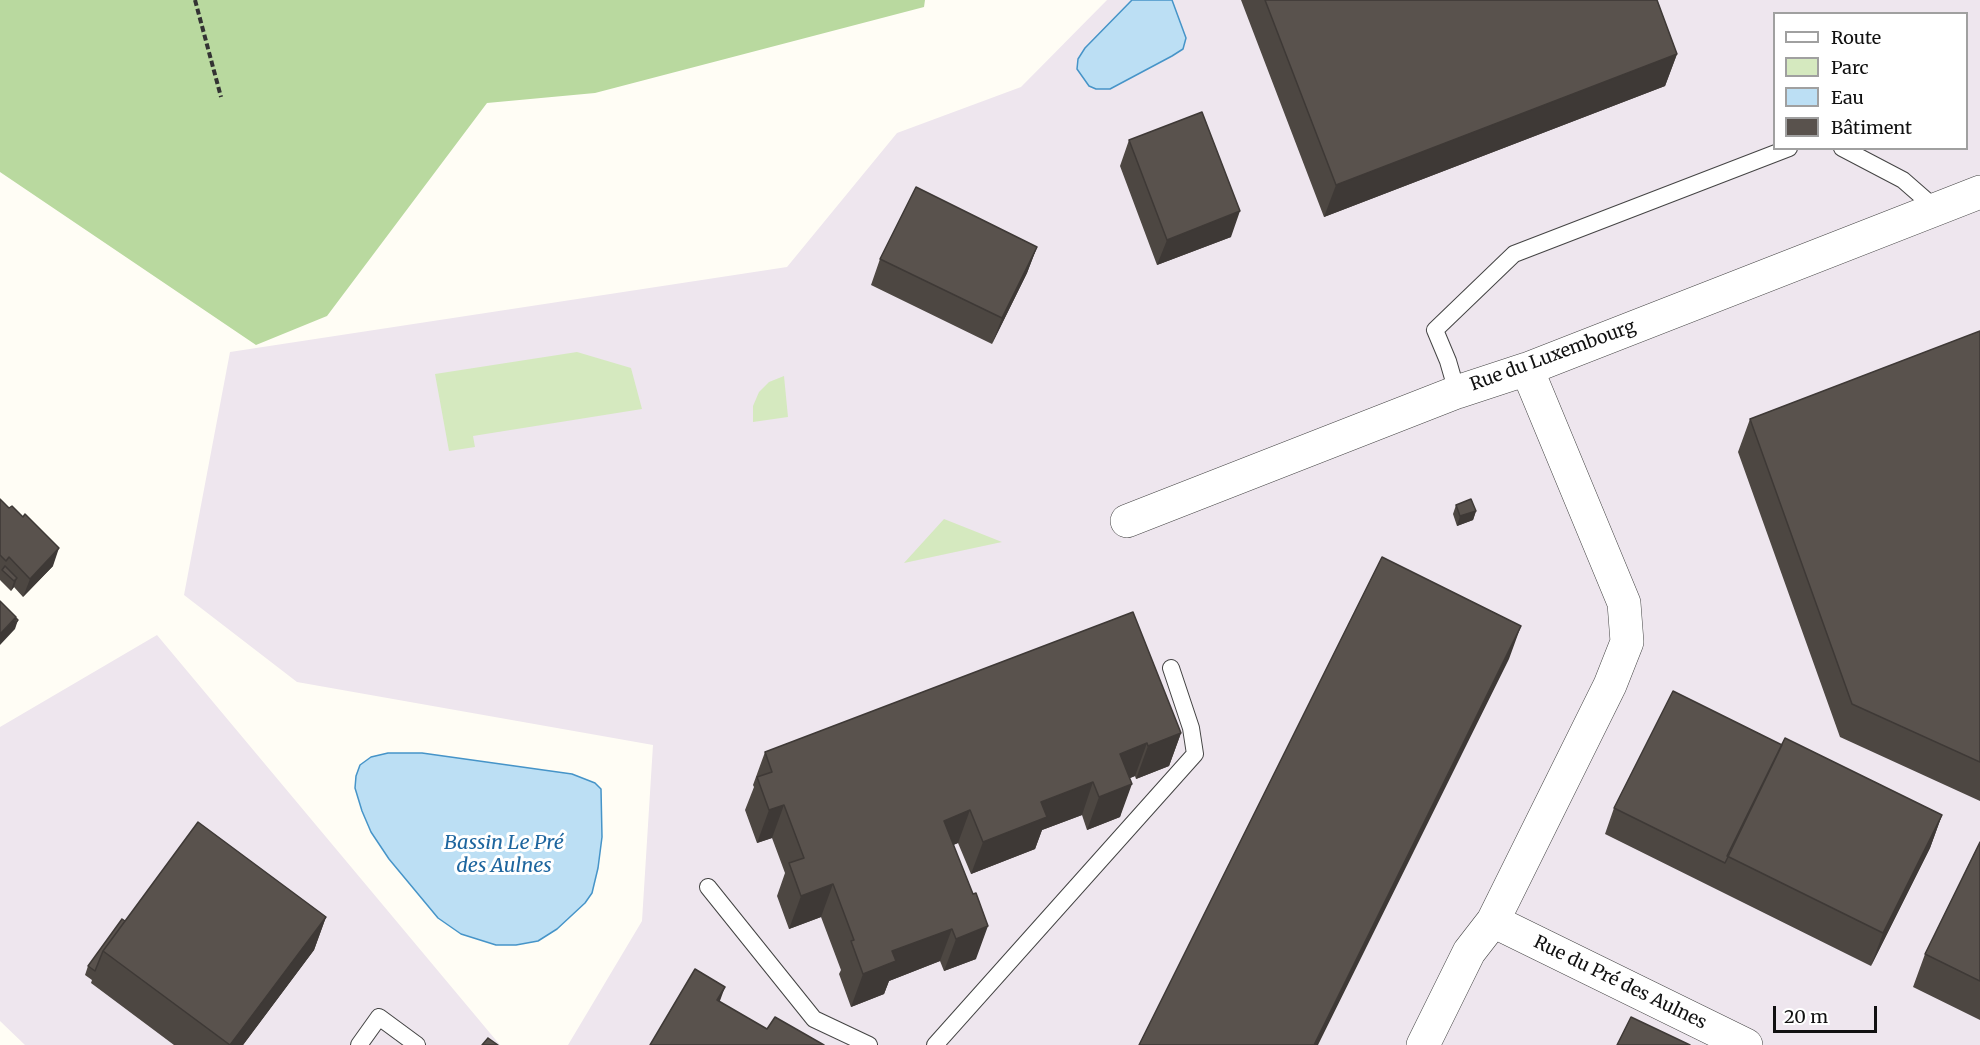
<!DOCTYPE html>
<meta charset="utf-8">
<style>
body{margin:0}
#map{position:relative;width:1980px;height:1045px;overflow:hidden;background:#fffdf5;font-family:Merriweather,serif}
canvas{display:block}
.legend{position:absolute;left:1773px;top:12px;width:195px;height:138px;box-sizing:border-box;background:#fff;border:2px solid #a0a0a0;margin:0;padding:8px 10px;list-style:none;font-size:18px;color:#111}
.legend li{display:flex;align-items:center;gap:12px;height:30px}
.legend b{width:30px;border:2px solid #a0a0a0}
.scale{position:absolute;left:1773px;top:1006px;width:104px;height:27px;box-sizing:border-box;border:3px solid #111;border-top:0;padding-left:8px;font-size:18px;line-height:21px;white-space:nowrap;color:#111;-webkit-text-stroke:4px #fff;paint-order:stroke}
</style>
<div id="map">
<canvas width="1980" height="1045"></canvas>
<ul class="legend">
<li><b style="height:8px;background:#fff"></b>Route</li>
<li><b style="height:16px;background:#d5e9bf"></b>Parc</li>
<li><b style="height:16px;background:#bcdff4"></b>Eau</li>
<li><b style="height:16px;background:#59524d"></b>Bâtiment</li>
</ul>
<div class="scale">20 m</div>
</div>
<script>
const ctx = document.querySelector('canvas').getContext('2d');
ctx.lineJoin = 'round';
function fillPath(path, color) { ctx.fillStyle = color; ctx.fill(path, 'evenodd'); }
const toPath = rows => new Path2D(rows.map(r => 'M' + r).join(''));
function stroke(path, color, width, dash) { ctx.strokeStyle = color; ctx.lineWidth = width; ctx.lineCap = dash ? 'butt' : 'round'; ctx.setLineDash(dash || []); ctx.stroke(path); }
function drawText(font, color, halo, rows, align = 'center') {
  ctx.font = font + ' Merriweather,serif'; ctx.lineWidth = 6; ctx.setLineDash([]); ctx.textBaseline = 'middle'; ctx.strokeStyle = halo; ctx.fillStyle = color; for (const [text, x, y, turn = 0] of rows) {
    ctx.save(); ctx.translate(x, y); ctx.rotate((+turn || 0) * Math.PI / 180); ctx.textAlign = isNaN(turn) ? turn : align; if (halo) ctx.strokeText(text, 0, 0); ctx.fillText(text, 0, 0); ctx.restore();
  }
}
fillPath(toPath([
 [1107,0,1980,0,1980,1045,568,1045,642,921,653,745,297,682,184,595,230,352,787,267,897,133,1021,87],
 [1774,14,1966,14,1966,148,1774,148],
 [157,635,500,1045,25,1045,0,1021,0,727]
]), '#eee6ee');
fillPath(toPath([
 [577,352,631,368,642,409,473,436,475,447,449,451,435,374],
 [784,376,788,417,753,422,753,406,759,392,769,382],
 [944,519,1002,542,904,563]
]), '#d5e9bf');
fillPath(toPath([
 [0,0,925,0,924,7,595,93,487,103,327,316,256,345,0,172]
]), '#b9d99f');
const water = toPath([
 [1132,0,1172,0,1186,38,1183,49,1172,56,1110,89,1096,89,1089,86,1077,69,1078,59,1085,48,1132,0],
 [388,753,422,753,572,774,595,783,601,789,602,837,598,868,592,893,585,903,557,929,538,941,516,945,496,945,461,934,438,918,389,859,371,832,362,811,355,788,356,776,360,765,371,757,388,753]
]);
fillPath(water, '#bcdff4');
stroke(water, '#4694c8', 1.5);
const lane = toPath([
 [1842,148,1903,180,1935,208],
 [1457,392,1448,361,1435,330,1514,254,1789,148],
 [708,887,814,1019,869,1045],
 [359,1045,379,1017,417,1045],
 [935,1045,1195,754,1191,728,1171,668]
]);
const street = toPath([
 [1127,521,1457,392,1527,369,1980,192],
 [1493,921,1746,1045],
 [1423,1045,1469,952,1493,921,1610,685,1627,642,1624,603,1527,369]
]);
stroke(lane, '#444', 18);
stroke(street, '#444', 34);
stroke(toPath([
 [195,0,221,97]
]), '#333', 4, [6, 3]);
stroke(lane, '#fff', 16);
stroke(street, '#fff', 33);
fillPath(toPath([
 [1241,0,1657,0,1677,54,1665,86,1324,217],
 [1129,140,1231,237,1157,265,1120,166],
 [1037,247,1027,273,992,344,871,285,880,259],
 [1980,331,1980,801,1840,737,1738,452,1750,419],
 [0,499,9,508,53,566,23,597,14,587,11,591,0,580],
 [1456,505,1476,511,1473,520,1457,526,1453,514],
 [1181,733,1169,766,1136,779,1135,776,1130,778,1120,817,1087,830,1082,815,1042,830,1035,849,971,874,958,843,953,845,976,959,944,971,940,961,889,981,884,994,851,1007,839,974,841,970,821,917,789,929,777,896,785,873,772,838,757,843,745,810,754,787,753,785,765,752],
 [1782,745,1942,815,1930,848,1871,966,1605,834,1614,808],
 [1980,842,1980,1020,1913,987,1925,954],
 [326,917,314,950,243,1045,174,1045,91,983,92,980,85,975,88,966,125,921]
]), '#4d4742');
fillPath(toPath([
 [1677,54,1665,86,1324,217,1336,185],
 [1240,211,1231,237,1157,265,1167,240],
 [1037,247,1027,273,992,344,1002,318],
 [1476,511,1473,520,1457,526,1460,516],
 [59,548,53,566,23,597,30,579],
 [17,578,14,587,11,591,14,581],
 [16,617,13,626,18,620,15,629,0,645,0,634],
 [1521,626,1509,659,1318,1045,1314,1045],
 [1181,733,1169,766,1136,779,1148,746],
 [1147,743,1135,776,1108,787,1120,754],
 [1093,782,1082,815,1042,830,1035,849,971,874,983,842,1041,802],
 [1132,784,1120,817,1087,830,1099,797],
 [784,805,772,838,757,843,769,810],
 [970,810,958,843,932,854,944,821],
 [1942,815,1930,848,1871,966,1883,933],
 [833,884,821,917,789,929,801,896],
 [326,917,314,950,243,1045,230,1045],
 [988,926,976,959,944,971,956,939],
 [952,929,940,961,889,981,884,994,851,1007,863,974,892,951],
 [725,987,713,1020,717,1000]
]), '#3e3936');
const building = toPath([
 [1265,0,1657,0,1677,54,1336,185,1265,0],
 [1202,112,1240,211,1167,240,1129,140,1202,112],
 [916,187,1037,247,1002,318,880,259,916,187],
 [1980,331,1980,762,1852,704,1750,419,1980,331],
 [0,499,9,508,12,506,23,517,25,514,59,548,30,579,9,557,6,561,0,555,0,499],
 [1471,499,1476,511,1460,516,1456,505,1471,499],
 [1382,557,1521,626,1314,1045,1139,1045,1382,557],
 [5,566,17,578,14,581,2,570,5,566],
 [0,601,16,617,0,634,0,601],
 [1133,612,1181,733,1148,746,1147,743,1120,754,1132,784,1099,797,1093,782,1041,802,1047,817,983,842,970,810,944,821,973,894,976,893,988,926,956,939,952,929,892,951,896,961,863,974,851,941,854,940,833,884,801,896,789,863,804,858,784,805,769,810,757,777,772,772,765,752,1133,612],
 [16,618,18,620,13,626,16,618],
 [1673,691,1782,745,1725,863,1614,808,1673,691],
 [1785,738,1942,815,1883,933,1727,856,1785,738],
 [198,822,326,917,230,1045,103,951,198,822],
 [1980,842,1980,981,1925,954,1980,842],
 [122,919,125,921,103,951,95,971,88,966,122,919],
 [695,969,725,987,717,1000,767,1029,775,1017,824,1045,650,1045,695,969],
 [1631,1017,1690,1045,1617,1045,1631,1017],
 [488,1038,498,1045,482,1045,488,1038]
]);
fillPath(building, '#59524d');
stroke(building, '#3e3936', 1.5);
drawText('18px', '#111', '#fff', [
 ["Rue du Luxembourg",1553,356,-20],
 ["Rue du Pré des Aulnes",1620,983,26]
]);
drawText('italic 20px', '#1e669f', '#fff', [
 ["Bassin Le Pré",504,843],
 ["des Aulnes",504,866]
]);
</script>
